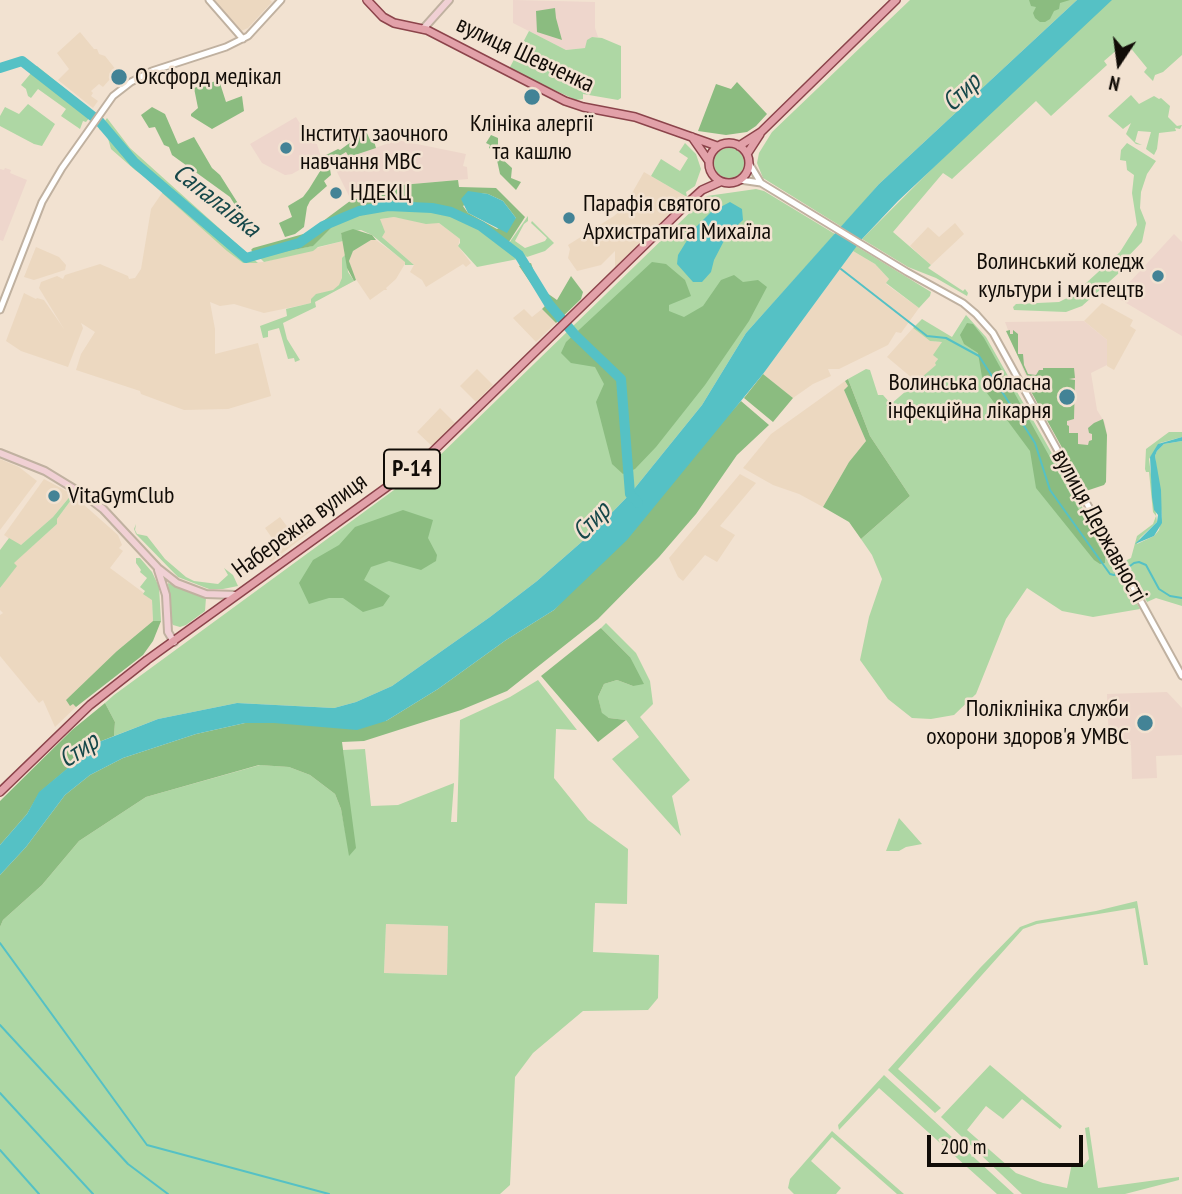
<!DOCTYPE html>
<meta charset="utf-8">
<style>
body{margin:0}
#map{position:relative;width:1182px;height:1194px;overflow:hidden;background:#f2e2d1;font-family:"PT Sans Narrow",sans-serif}
canvas{display:block}
.north{position:absolute;left:1084px;top:28px;width:70px;height:70px;-webkit-text-stroke:5px #f2e2d1;paint-order:stroke;rotate:193deg;font-size:19px;font-weight:700;line-height:28px;text-align:center;color:#110c07}
.north::after{content:'';display:block;margin:auto;width:24px;height:32px;background:#110c07;clip-path:polygon(50% 0,100% 100%,50% 72%,0 100%)}
.scale{position:absolute;left:927px;top:1135px;width:156px;height:32px;box-sizing:border-box;border:4px solid #110c07;border-top:0;padding-left:9px;font-size:21px;line-height:24px;white-space:nowrap;color:#110c07;-webkit-text-stroke:5px #f2e2d1;paint-order:stroke}
</style>
<div id="map">
<canvas width="1182" height="1194"></canvas>
<div class="north">N</div>
<div class="scale">200 m</div>
</div>
<script>
const ctx = document.querySelector('canvas').getContext('2d');
ctx.lineJoin = 'round';
function fillPath(path, color) { ctx.fillStyle = color; ctx.fill(path, 'evenodd'); }
const toPath = rows => new Path2D(rows.map(r => 'M' + r).join(''));
function stroke(path, color, width, dash) { ctx.strokeStyle = color; ctx.lineWidth = width; ctx.lineCap = dash ? 'butt' : 'round'; ctx.setLineDash(dash || []); ctx.stroke(path); }
function drawText(font, color, halo, rows, align = 'center') {
  ctx.font = font + ' "PT Sans Narrow",sans-serif'; ctx.lineWidth = 5; ctx.setLineDash([]); ctx.textBaseline = 'middle'; ctx.strokeStyle = halo; ctx.fillStyle = color; for (const [text, x, y, turn = 0] of rows) {
    ctx.save(); ctx.translate(x, y); ctx.rotate((+turn || 0) * Math.PI / 180); ctx.textAlign = isNaN(turn) ? turn : align; if (halo) ctx.strokeText(text, 0, 0); ctx.fillText(text, 0, 0); ctx.restore();
  }
}
fillPath(toPath([
 [211,0,270,0,272,2,248,28,239,32],
 [80,32,94,49,97,49,99,54,105,56,117,71,110,77,111,78,103,87,99,84,91,91,93,93,91,96,98,101,93,108,58,80,69,69,57,53],
 [644,172,687,197,615,267,615,251,601,265,577,271,568,258,570,249,568,245,614,216,624,207],
 [162,193,243,263,264,262,343,241,348,272,354,281,312,303,264,313,234,304,220,306,210,302,215,329,215,354,258,343,271,396,228,409,184,410,141,394,140,391,76,370,81,354,95,332,81,323,83,328,68,367,21,351,6,341,24,293,36,299,37,298,44,300,64,329,39,288,41,282,57,276,63,279,65,275,100,264,128,276,129,279,135,278,141,269,151,209],
 [394,217,427,223,439,223,460,239,458,246,471,263,466,267,463,264,426,287,422,280,410,272,414,265,382,237,380,219],
 [955,223,964,234,931,265,910,246,928,227,939,237],
 [371,240,376,240,406,262,396,279,386,288,387,290,384,290,370,300,353,275,349,261,353,251],
 [36,247,59,257,66,265,65,270,34,280,24,277],
 [853,251,875,264,889,279,886,284,919,308,901,333,896,332,888,345,839,369,828,369,831,376,813,384,793,398,763,374],
 [1102,303,1133,320,1130,326,1136,330,1114,370,1107,366,1107,340,1084,321],
 [524,309,532,317,542,309,556,323,536,342,513,318],
 [913,328,930,341,942,342,936,365,918,383,887,357],
 [477,369,493,385,476,402,460,386],
 [845,381,848,386,844,390,866,441,849,462,823,507,799,494,773,485,743,468,771,434],
 [440,408,455,423,432,446,417,432],
 [0,459,19,467,37,481,0,530],
 [740,474,756,483,720,526,735,535,717,562,705,555,683,581,678,577,669,558],
 [44,479,72,494,53,517,20,546,4,535],
 [74,496,118,535,122,545,119,548,123,551,110,568,152,599,153,621,117,651,73,704,76,707,55,727,43,700,39,703,0,656,0,615,3,613,0,610,0,588,16,566,13,563,57,524,57,519],
 [280,517,289,529,302,519,311,531,271,562,259,547,272,538,265,528],
 [386,924,448,926,447,975,384,973]
]), '#ecd8c0');
fillPath(toPath([
 [513,0,595,2,595,28,598,37,592,37,585,48,566,50,513,23],
 [296,117,312,143,317,144,322,160,315,161,292,174,285,175,262,163,250,144],
 [5,168,11,170,10,173,27,180,3,241,0,240,0,169,4,170],
 [1174,234,1182,242,1182,336,1116,297]
]), '#eed6cc');
fillPath(toPath([
 [397,140,466,154,463,166,467,167,468,179,401,185,351,200,334,166,337,164,335,159,347,152,356,155],
 [1084,321,1107,340,1107,365,1091,373,1097,410,1105,423,1107,435,1100,473,1025,375,1005,322],
 [1167,692,1182,708,1182,755,1156,756,1157,778,1132,779,1131,745,1109,745,1107,694]
]), '#edd6ca');
fillPath(toPath([
 [910,0,1077,0,879,184,842,227,763,178,757,163,759,153,772,132],
 [1100,0,1182,0,1182,55,1163,72,1155,75,1153,81,1144,72,1147,68,1129,46,1121,53,1118,49,1104,61,1107,65,1051,116,1036,101,952,179,943,173,893,232,931,265,928,268,963,291,965,289,968,293,967,296,936,278,908,267,862,239],
 [529,31,566,50,585,48,587,40,592,37,602,38,621,46,621,98,618,100,583,94,583,99,576,100,509,69],
 [37,66,94,112,86,122,83,121,80,129,61,116,66,109,38,89,31,98,28,96,26,89,21,85],
 [1131,95,1139,104,1154,96,1159,99,1161,98,1170,106,1168,117,1177,126,1182,125,1180,129,1175,128,1176,131,1159,133,1157,149,1154,155,1146,149,1151,132,1138,131,1135,142,1142,145,1136,144,1126,134,1131,123,1123,129,1108,116],
 [28,104,55,124,42,146,34,144,0,126,0,116,5,107,19,114],
 [107,118,130,148,258,263,243,263,227,251,162,193,163,190,135,170,111,149,107,135,99,129],
 [685,143,696,154,701,169,695,186,686,192,687,197,651,176,661,159,680,171,688,158,679,152],
 [1127,143,1156,161,1147,174,1141,192,1140,208,1146,223,1142,242,1117,268,1119,273,1082,306,1066,312,1014,310,1013,307,1016,304,1059,302,1073,295,1120,252,1137,225,1132,193,1134,175,1127,170,1126,161,1120,160,1121,150],
 '714 163a15 15 0 1 1 30 0a15 15 0 1 1-30 0Z',
 [756,189,764,191,835,234,746,333,702,405,630,494,593,532,537,581,490,617,392,686,356,702,334,708,237,703,158,719,114,736,115,722,105,703,114,695,435,460,707,196],
 [389,209,431,211,452,215,479,228,518,259,477,267,458,246,460,243,460,239,439,223,426,224,394,217,380,219,385,232,382,237,414,265,405,265,405,262,372,235,361,230,341,233,343,241,318,247,313,251,264,262,259,257,312,246,338,221],
 [528,216,528,221,524,224,515,241,525,248,545,241,547,238,531,223,532,221,554,243,545,251,527,257,509,243],
 [856,246,931,292,930,296,919,308,886,283,889,279,875,264,853,251],
 [346,254,348,272,354,281,315,302,316,307,283,323,287,339,300,360,295,362,294,358,288,359,279,328,268,331,268,337,263,338,260,326,287,316,286,309,311,303,311,299,316,294,333,290,339,285,342,278,342,258],
 [966,315,986,337,1140,609,1093,617,1062,611,1027,588,1006,619,976,694,954,715,931,719,912,718,888,699,860,660,869,617,882,579,872,555,861,539,910,496,870,436,848,379,866,369,870,370,878,395,883,395,891,404,936,365,935,363,938,359,933,355,942,342,930,341,913,328,922,319,952,337],
 [1169,432,1182,432,1182,437,1160,443,1149,459,1157,522,1140,538,1137,544,1154,536,1159,530,1162,517,1155,456,1157,451,1164,444,1182,441,1182,606,1156,598,1147,602,1160,626,1125,561,1131,558,1137,536,1153,524,1156,516,1153,512,1149,472,1146,472,1145,469,1146,449],
 [72,494,74,496,57,519,57,524,14,563,17,566,0,588,0,550,9,538,21,545,53,517],
 [136,524,135,530,137,534,147,536,165,559,186,577,194,581,218,584,228,575,224,568,233,575,238,586,223,589,209,589,178,577,136,534,134,529],
 [136,558,140,558,152,572,159,587,161,621,153,621,152,600,143,594,145,591,140,587,147,578,140,572,141,570,136,563],
 [168,583,206,598,205,611,186,625,180,627,173,625,170,619],
 [606,623,636,653,650,681,653,704,640,717,690,780,672,796,681,836,612,759,639,737,626,720,609,718,602,714,598,697,604,684,617,680,633,686,630,657,601,628],
 [538,680,577,730,556,729,554,778,588,820,628,849,627,904,595,903,593,952,659,955,658,998,648,1010,583,1011,533,1053,515,1077,510,1185,500,1194,0,1194,0,927,3,920,42,885,79,841,146,797,260,765,289,767,310,775,335,794,341,809,350,855,343,750,365,749,371,806,398,805,454,783,451,822,457,822,460,720,510,697],
 [386,924,448,926,447,975,384,973],
 [899,818,922,844,906,847,899,851,886,851],
 [1137,901,1148,965,1144,965,1135,908,1037,924,1023,929,898,1069,941,1108,935,1113,888,1070,980,968,1020,927,1036,921,1096,911],
 [990,1065,1062,1126,1060,1129,1022,1099,1003,1119,986,1106,967,1130,1016,1173,1043,1183,1067,1188,1072,1163,1084,1165,1089,1159,1085,1128,1089,1127,1098,1188,1179,1177,1179,1180,1125,1194,1022,1194,941,1117],
 [884,1075,1014,1194,997,1194,879,1088,839,1130,838,1125],
 [832,1131,904,1194,897,1194,832,1137,811,1161,841,1188,836,1194,794,1194,788,1188,790,1179]
]), '#aed7a4');
fillPath(toPath([
 [1029,0,1070,0,1060,3,1059,9,1054,11,1050,19,1045,22,1040,22,1035,18,1033,13,1036,7,1031,6],
 [555,8,556,18,562,40,537,32,536,11],
 [219,80,226,102,242,96,244,111,212,129,191,116,191,114,198,108,194,88],
 [737,82,767,114,756,126,747,132,726,135,698,131,716,84,731,89],
 [152,107,165,114,178,144,194,137,212,168,220,175,253,227,256,226,260,231,253,234,230,197,172,155,169,147,164,145,155,127,149,128,141,115],
 [366,131,370,140,374,141,376,148,349,157,346,152,338,157,336,154,328,157,331,175,324,181,327,186,310,201,307,207,304,227,295,234,285,237,279,223,292,217,288,206,303,197,309,189,322,168,322,157,338,149,340,150],
 [491,135,498,138,498,147,501,147,502,153,500,157,512,168,511,178,521,182,516,190,500,174,495,151,489,148,490,145,486,143],
 [458,180,459,187,496,188,525,217,505,248,479,228,452,215,431,211,389,209,338,221,313,246,259,257,251,250,253,248,307,233,350,201,401,185],
 [479,193,488,194,503,201,516,218,497,229,468,213,463,206],
 [353,229,372,235,376,240,371,240,353,251,349,261,356,280,354,281,347,268,341,233],
 [652,262,666,264,685,280,691,296,669,305,669,311,684,317,703,306,721,280,734,275,743,282,758,280,767,287,749,321,705,385,656,447,635,469,623,474,612,464,596,402,604,384,595,367,571,363,561,353,566,342],
 [531,263,537,281,547,293,557,300,571,276,583,292,581,299,556,323,542,309,546,305,519,266],
 [967,323,973,324,984,338,1105,557,1105,563,1100,564,1094,560,1036,488,1030,451,984,389,978,353,964,344,960,335],
 [1010,330,1010,334,1013,334,1013,330,1018,334,1018,354,1023,354,1024,365,1028,374,1036,375,1039,370,1043,370,1043,368,1074,368,1075,378,1069,379,1075,380,1074,419,1067,421,1067,425,1069,426,1069,433,1078,433,1078,444,1088,445,1089,441,1092,440,1092,434,1089,433,1088,428,1094,423,1103,419,1107,435,1106,482,1104,485,1086,491,1028,386,1031,384,1006,331],
 [763,374,793,398,773,422,744,398],
 [848,379,870,436,910,496,861,539,849,522,823,507,849,462,866,441,844,390,848,386,845,381],
 [741,401,769,425,737,455,696,514,659,557,598,619,507,691,461,710,364,741,342,742,356,848,349,856,341,809,335,794,310,775,289,767,259,765,146,797,79,841,42,885,3,920,0,927,0,875,26,847,65,795,90,775,123,758,196,734,245,723,386,721,438,689,506,640,554,610],
 [403,510,433,520,428,538,437,555,436,561,421,570,389,561,371,567,364,580,390,596,383,606,363,612,343,598,329,598,309,604,299,583,313,560,339,545,355,527],
 [153,621,161,621,153,641,143,655,76,707,73,704,70,706,66,700,117,651],
 [601,628,630,657,644,684,633,686,617,680,604,684,598,697,602,713,609,718,626,720,598,742,541,676],
 [105,703,115,722,114,736,99,742,40,792,27,814,0,845,0,801,72,730]
]), '#8bbc80');
fillPath(toPath([
 [1077,0,1112,0,898,201,862,239,763,374,627,540,554,610,506,640,438,689,386,721,357,730,274,723,245,723,196,734,123,758,90,775,65,795,26,847,0,875,0,845,27,814,39,792,99,742,158,719,237,703,334,708,356,702,392,686,490,617,537,581,593,532,630,494,702,405,746,333,879,184],
 [468,191,488,194,503,201,516,218,507,233,468,213,461,199],
 [730,202,742,209,743,220,727,235,714,260,711,272,702,282,693,282,677,264,678,255,694,229,711,212],
 [1182,437,1182,441,1164,444,1157,451,1155,456,1161,490,1162,523,1154,536,1135,544,1157,522,1158,515,1154,510,1152,497,1150,457,1158,444]
]), '#55c1c5');
stroke(toPath([
 [841,269,927,336,946,338,979,356,1035,443,1050,490,1110,574,1114,575,1121,572],
 [1126,569,1134,563,1139,562,1146,565,1159,589,1170,596,1182,598],
 [0,943,147,1145,329,1194],
 [0,1025,128,1164,168,1194],
 [0,1093,93,1194],
 [0,1150,39,1194]
]), '#55c1c5', 2);
stroke(toPath([
 [0,68,22,61,100,122,134,162,246,258,299,243,323,226,359,211,388,206,432,208,451,212,481,226,519,255,549,304,575,335,621,379,630,494,638,503]
]), '#55c1c5', 10);
const tertiary = toPath([
 [209,0,243,39],
 [749,163,761,183,907,272,963,303,976,314,993,333,1182,676],
 [740,180,761,183],
 [0,310,42,202,62,168,113,96,131,82,152,71,226,47,248,36,281,0]
]);
const secondary = toPath([
 [423,29,449,0],
 [0,453,45,471,86,496,103,509,158,568,177,583,206,594,236,595],
 [158,570,166,595,168,632,174,642]
]);
const primary = toPath([
 [367,0,383,17,394,23,427,30,565,101,583,107,635,117,717,146],
 [692,137,708,160],
 '709 163a20 20 0 1 1 40 0a20 20 0 1 1-40 0Z',
 [739,146,761,132,896,0],
 [747,154,760,134],
 [0,792,90,705,147,660,423,461,691,200,702,190,720,182]
]);
stroke(tertiary, '#c0b1a0', 9);
stroke(secondary, '#c0b1a0', 10);
stroke(primary, '#8c444b', 10);
stroke(tertiary, '#fff', 5);
stroke(secondary, '#f0d0d4', 6);
stroke(primary, '#e2a1a9', 7);
for (const [x, y, r, color] of [
 [119,77,9,"#438396"],
 [532,97,9,"#438396"],
 [286,148,7,"#438396"],
 [336,193,7,"#438396"],
 [569,218,7,"#438396"],
 [1158,276,7,"#438396"],
 [1067,397,9,"#438396"],
 [54,496,7,"#438396"],
 [1145,723,9,"#438396"]
]) { const dot = new Path2D(); dot.arc(x, y, r, 0, 2 * Math.PI); ctx.fillStyle = color; ctx.fill(dot); stroke(dot, '#f2e2d1', 2.5); }
for (const [x, y, w] of [
 [412,469,56]
]) { const box = new Path2D(); box.roundRect(x - w / 2, y - 19.5, w, 39, 5); ctx.fillStyle = '#f2e2d1'; ctx.fill(box); stroke(box, '#110c07', 2); }
drawText('bold 23px', '#110c07', null, [
 ["Р-14",412,469]
]);
drawText('24px', '#110c07', '#f2e2d1', [
 ["вулиця Шевченка",525,55,25],
 ["Набережна вулиця",300,526,-36],
 ["вулиця Державності",1099,526,61]
]);
drawText('24px', '#110c07', '#f2e2d1', [
 ["Оксфорд медікал",135,77],
 ["Клініка алергії",532,124,"center"],
 ["та кашлю",532,152,"center"],
 ["Інститут заочного",300,134],
 ["навчання МВС",300,162],
 ["НДЕКЦ",350,193],
 ["Парафія святого",583,204],
 ["Архистратига Михаїла",583,232],
 ["Волинський коледж",1144,262,"right"],
 ["культури і мистецтв",1144,290,"right"],
 ["Волинська обласна",1051,383,"right"],
 ["інфекційна лікарня",1051,411,"right"],
 ["VitaGymClub",68,496],
 ["Поліклініка служби",1129,709,"right"],
 ["охорони здоров'я УМВС",1129,737,"right"]
], 'left');
drawText('italic 26px', '#164749', '#f2e2d1', [
 ["Стир",962,93,-44],
 ["Сапалаївка",216,201,38],
 ["Стир",592,522,-46],
 ["Стир",79,751,-34]
]);
</script>
